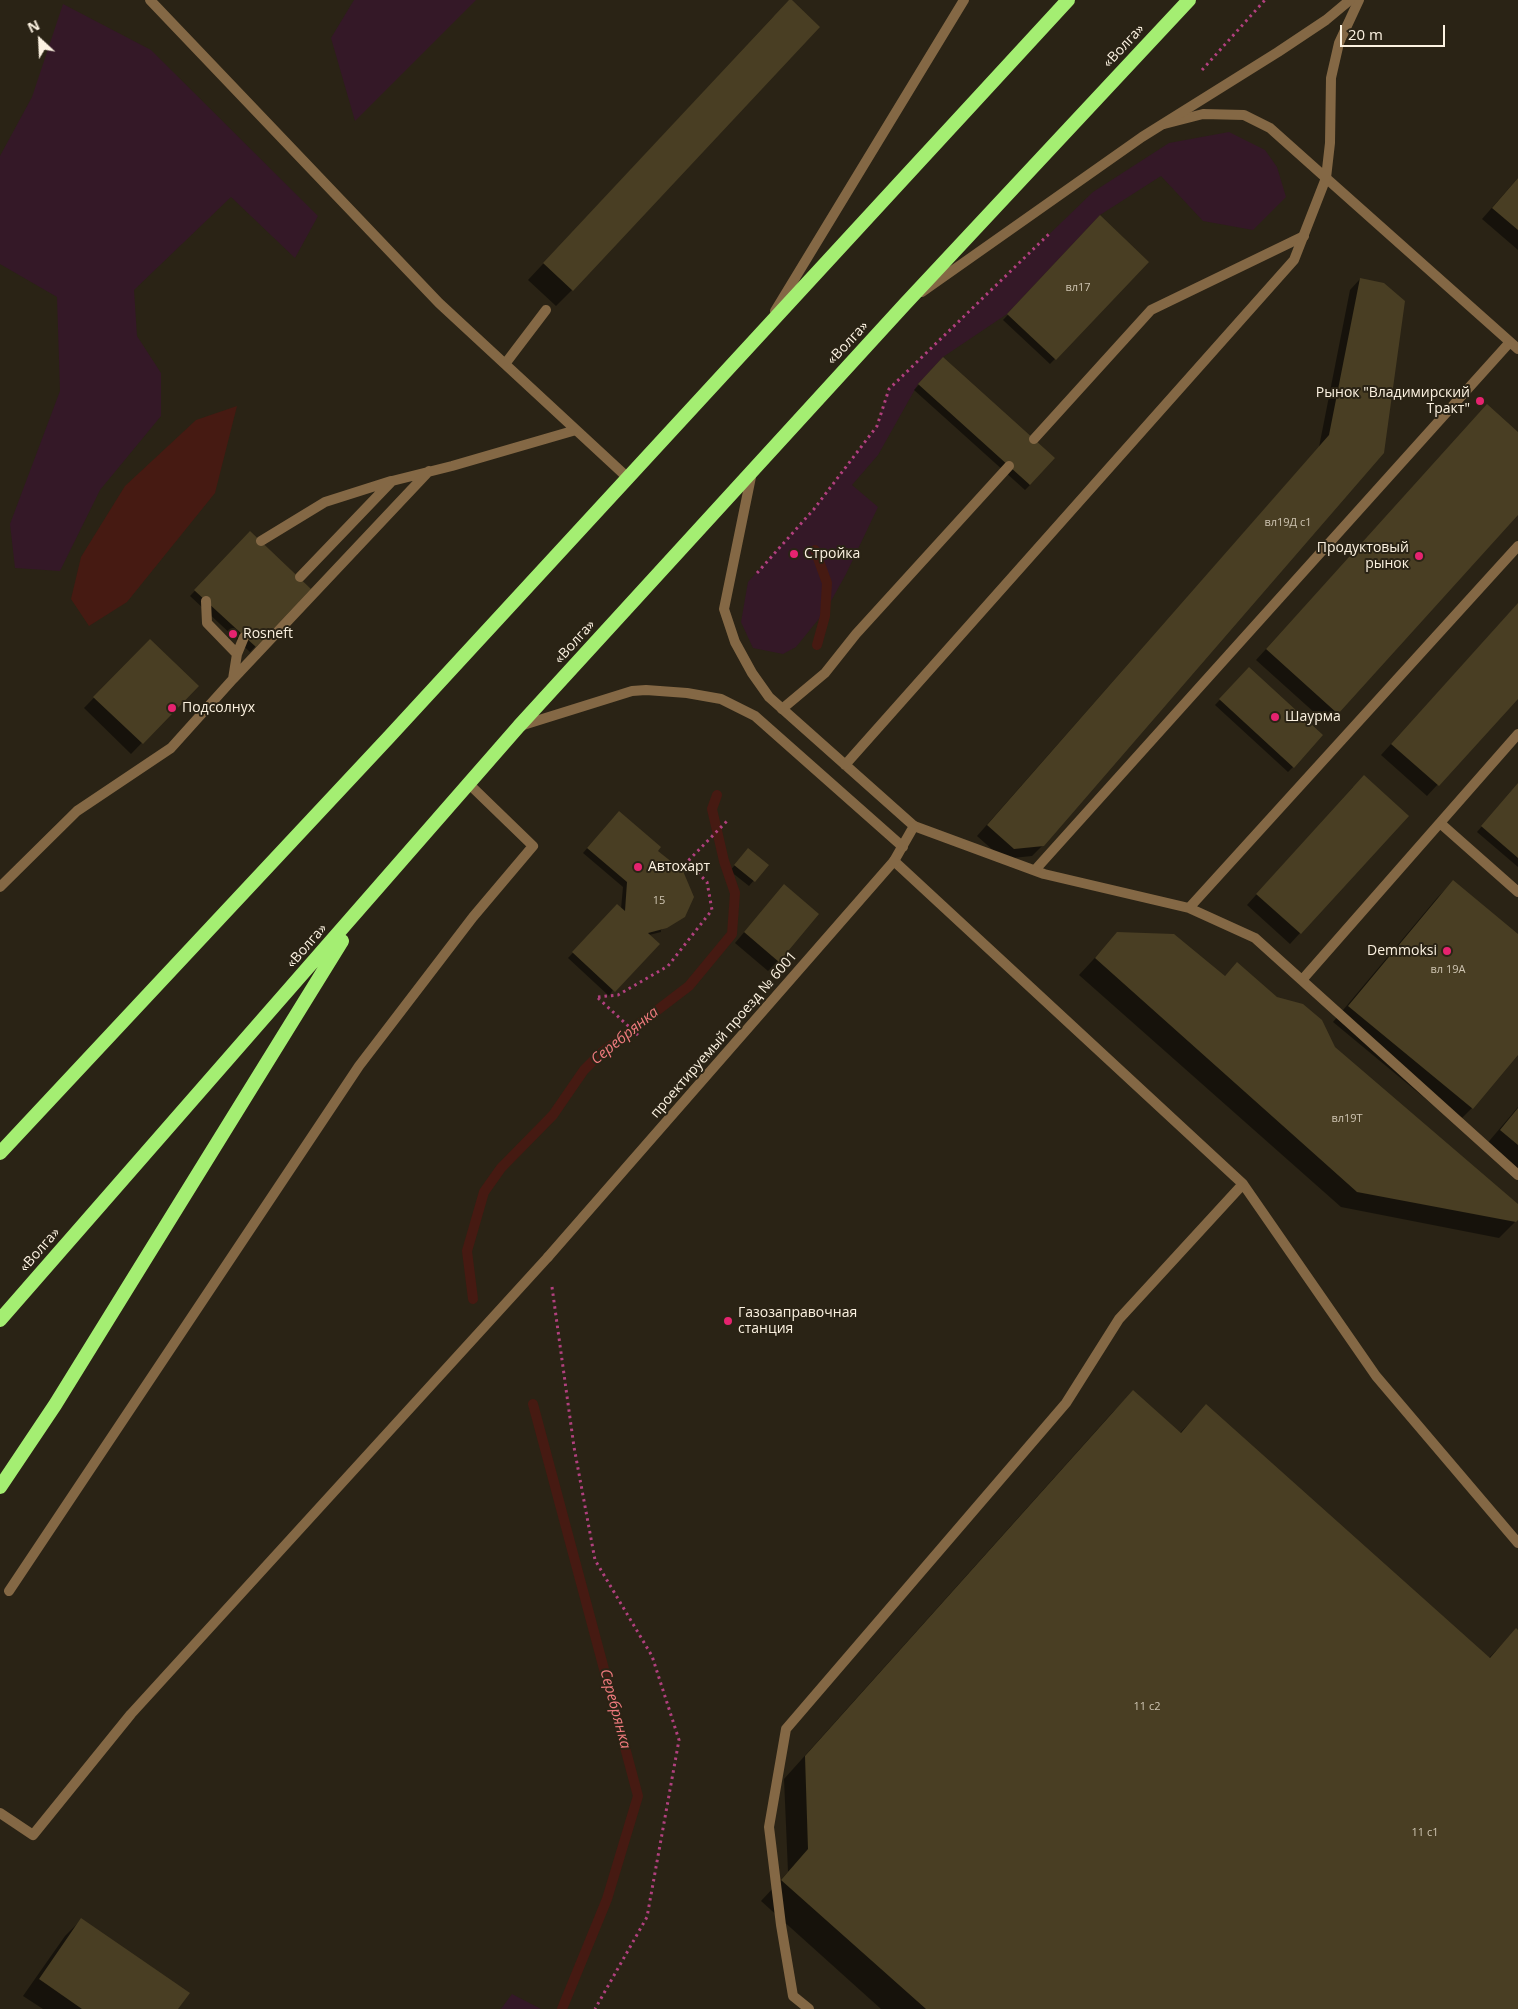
<!DOCTYPE html>
<meta charset="utf-8">
<style>
body{margin:0}
#map{position:relative;width:1518px;height:2009px;overflow:hidden;background:#2a2315;font-family:"Open Sans",sans-serif}
canvas{display:block}
.north{position:absolute;left:15px;top:15px;width:50px;height:50px;-webkit-text-stroke:4px #2a2315;paint-order:stroke;rotate:335deg;font-size:14px;font-weight:700;line-height:20px;text-align:center;color:#fcf2e1}
.north::after{content:'';display:block;margin:auto;width:18px;height:22px;background:#fcf2e1;clip-path:polygon(50% 0,100% 100%,50% 72%,0 100%)}
.scale{position:absolute;left:1340px;top:25px;width:105px;height:22px;box-sizing:border-box;border:2px solid #fcf2e1;border-top:0;padding-left:6px;font-size:15px;line-height:18px;white-space:nowrap;color:#fcf2e1;-webkit-text-stroke:4px #2a2315;paint-order:stroke}
</style>
<div id="map">
<canvas width="1518" height="2009"></canvas>
<div class="north">N</div>
<div class="scale">20 m</div>
</div>
<script>
const ctx = document.querySelector('canvas').getContext('2d');
ctx.lineJoin = 'round';
function fillPath(path, color) { ctx.fillStyle = color; ctx.fill(path, 'evenodd'); }
const toPath = rows => new Path2D(rows.map(r => 'M' + r).join(''));
function stroke(path, color, width, dash) { ctx.strokeStyle = color; ctx.lineWidth = width; ctx.lineCap = dash ? 'butt' : 'round'; ctx.setLineDash(dash || []); ctx.stroke(path); }
function drawText(font, color, halo, rows, align = 'center') {
  ctx.font = font + ' "Open Sans",sans-serif'; ctx.lineWidth = 4; ctx.setLineDash([]); ctx.textBaseline = 'middle'; ctx.strokeStyle = halo; ctx.fillStyle = color; for (const [text, x, y, turn = 0] of rows) {
    ctx.save(); ctx.translate(x, y); ctx.rotate((+turn || 0) * Math.PI / 180); ctx.textAlign = isNaN(turn) ? turn : align; if (halo) ctx.strokeText(text, 0, 0); ctx.fillText(text, 0, 0); ctx.restore();
  }
}
fillPath(toPath([
 [354,0,476,0,355,121,331,38],
 [63,4,151,50,318,216,295,258,231,197,134,290,137,336,161,373,161,416,100,490,60,571,15,568,10,524,60,391,57,297,0,264,0,156,32,97],
 [1229,132,1265,150,1277,167,1286,197,1253,230,1203,221,1161,176,1100,215,1007,314,943,357,918,384,878,455,852,485,878,507,846,574,826,610,796,647,783,654,753,648,741,622,748,582,814,509,877,426,889,389,1093,192,1169,143],
 [512,1994,541,2009,501,2009]
]), '#341827');
fillPath(toPath([
 [237,406,215,493,127,602,89,626,71,599,81,557,125,486,196,420]
]), '#461a12');
fillPath(toPath([
 [774,16,572,290,556,306,528,280],
 [1518,178,1518,250,1482,219],
 [1100,217,1148,262,1050,364,1003,320],
 [1360,279,1383,453,1043,845,1032,856,1003,859,977,836,1319,447,1350,290],
 [938,364,1030,485,1025,490,914,390],
 [1477,417,1518,433,1518,513,1326,723,1256,660],
 [250,532,310,589,250,652,190,596],
 [1518,604,1518,697,1427,796,1381,755],
 [150,640,197,686,131,754,84,708],
 [1249,669,1293,767,1288,772,1215,705],
 [1518,784,1518,867,1477,832],
 [1353,787,1407,816,1290,944,1247,905],
 [614,817,656,851,681,918,661,930,661,932,649,935,609,996,568,958,617,906,621,909,623,887,583,853],
 [743,855,767,865,749,886,730,871],
 [1453,882,1518,936,1518,1053,1472,1108,1456,1124,1333,1022,1437,898],
 [774,897,778,961,768,971,735,943],
 [1118,933,1224,977,1237,964,1518,1206,1518,1219,1499,1238,1341,1207,1079,975],
 [1518,1107,1518,1175,1485,1146],
 [1133,1392,1179,1434,1206,1406,1489,1658,1516,1630,1518,1631,1518,2009,881,2009,761,1901,788,1872,784,1779,1112,1413],
 [81,1920,177,2009,43,2009,23,1996,65,1936]
]), '#0007');
stroke(toPath([
 [815,550,827,583,825,616,817,645],
 [473,1299,467,1251,484,1192,501,1168,553,1115,584,1070,600,1054,689,986,732,934,735,893,724,861,712,809,717,795],
 [533,1404,638,1796,607,1899,562,2009]
]), '#461a12', 10);
fillPath(toPath([
 [789,0,792,0,820,27,573,291,543,263],
 [1518,178,1518,230,1492,208],
 [1100,215,1149,262,1056,360,1007,314],
 [1360,278,1384,283,1405,301,1384,453,1044,846,1014,849,987,825,1329,435],
 [943,357,1055,458,1030,485,918,384],
 [1487,404,1518,432,1518,515,1338,714,1266,649],
 [250,531,311,589,256,647,194,590],
 [1518,603,1518,699,1439,786,1391,744],
 [150,639,199,686,143,744,93,697],
 [1249,667,1323,735,1294,768,1219,699],
 [1364,775,1409,816,1301,934,1256,894],
 [1518,783,1518,858,1481,826],
 [619,811,661,847,658,851,683,871,694,897,685,917,667,928,648,933,660,944,615,992,572,952,617,904,625,911,627,882,587,848],
 [748,848,769,865,755,882,734,865],
 [1453,880,1518,934,1518,1055,1473,1109,1348,1006],
 [784,884,819,914,779,962,744,932],
 [1117,932,1174,934,1225,976,1237,962,1277,997,1303,1004,1322,1020,1335,1047,1518,1204,1518,1220,1516,1222,1357,1192,1095,958],
 [1518,1108,1518,1145,1500,1130],
 [1133,1390,1181,1433,1206,1404,1490,1658,1516,1628,1518,1630,1518,2009,926,2009,781,1880,808,1849,805,1756],
 [81,1918,190,1993,178,2009,82,2009,39,1979]
]), '#493e23');
stroke(toPath([
 [1202,70,1265,0],
 [757,573,814,509,877,426,889,389,1051,232],
 [598,997,618,995,668,966,712,910,707,882,687,862,727,821],
 [598,998,639,1036],
 [552,1287,574,1447,595,1560,652,1656,679,1740,647,1917,595,2009]
]), '#b1407e', 3, [2.5, 4]);
stroke(toPath([
 [150,0,439,303,628,478],
 [1326,178,1518,349],
 [505,364,546,310],
 [1034,439,1151,310,1304,236],
 [261,541,325,502,391,481],
 [300,577,392,481,452,466,576,430],
 [206,601,207,623,237,654],
 [233,679,237,654,244,637],
 [782,709,825,673,856,634,1009,466],
 [1440,823,1518,892],
 [914,826,1044,874,1189,908,1518,546],
 [894,861,1243,1184,1376,1376,1518,1543],
 [1035,870,1510,342],
 [0,887,77,811,171,748,233,679,429,471],
 [1189,908,1255,938,1518,1175],
 [1302,980,1518,734],
 [9,1591,359,1066,473,917,533,846,470,785],
 [0,1813,33,1835,131,1714,548,1257],
 [809,2009,793,1996,781,1925,769,1827,786,1729,1066,1403,1119,1319,1243,1184]
]), '#846845', 10);
stroke(toPath([
 [1164,124,1203,114,1244,115,1270,128,1326,178],
 [520,726,632,691,646,690,687,693,721,699,755,716,903,847],
 [845,765,1294,260,1326,178,1330,143,1331,78,1339,43,1359,0],
 [548,1257,894,861,914,826,769,697,752,673,735,642,724,609,752,472]
]), '#846845', 10);
stroke(toPath([
 [922,292,1142,137,1278,52,1326,20,1350,0],
 [775,311,964,0]
]), '#846845', 10);
stroke(toPath([
 [0,1153,389,737,1068,0],
 [0,1320,519,726,905,304,1189,0],
 [0,1487,55,1405,342,941]
]), '#a4ee72', 14);
for (const [x, y, r, color] of [
 [1480,401,5,"#e6236f"],
 [794,554,5,"#e6236f"],
 [1419,556,5,"#e6236f"],
 [233,634,5,"#e6236f"],
 [172,708,5,"#e6236f"],
 [1275,717,5,"#e6236f"],
 [638,867,5,"#e6236f"],
 [1447,951,5,"#e6236f"],
 [728,1321,5,"#e6236f"]
]) { const dot = new Path2D(); dot.arc(x, y, r, 0, 2 * Math.PI); ctx.fillStyle = color; ctx.fill(dot); stroke(dot, '#2a2315', 2); }
drawText('11px', '#cfc5b2', null, [
 ["вл17",1078,288],
 ["вл19Д с1",1288,523],
 ["15",659,901],
 ["вл 19А",1448,970],
 ["вл19Т",1347,1119],
 ["11 с2",1147,1707],
 ["11 с1",1425,1833]
]);
drawText('14px', '#fcf2e1', '#2a2315', [
 ["«Волга»",1124,46,-47],
 ["«Волга»",848,343,-47],
 ["«Волга»",575,642,-48],
 ["«Волга»",307,946,-49],
 ["проектируемый проезд № 6001",724,1035,-49],
 ["«Волга»",40,1250,-49]
]);
drawText('14px', '#fcf2e1', '#2a2315', [
 ["Рынок \"Владимирский",1470,393,"right"],
 ["Тракт\"",1470,409,"right"],
 ["Продуктовый",1409,548,"right"],
 ["рынок",1409,564,"right"],
 ["Стройка",804,554],
 ["Rosneft",243,634],
 ["Подсолнух",182,708],
 ["Шаурма",1285,717],
 ["Автохарт",648,867],
 ["Demmoksi",1437,951,"right"],
 ["Газозаправочная",738,1313],
 ["станция",738,1329]
], 'left');
drawText('italic 15px', '#f07b7e', '#2a2315', [
 ["Серебрянка",625,1036,-39],
 ["Серебрянка",615,1709,75]
]);
</script>
